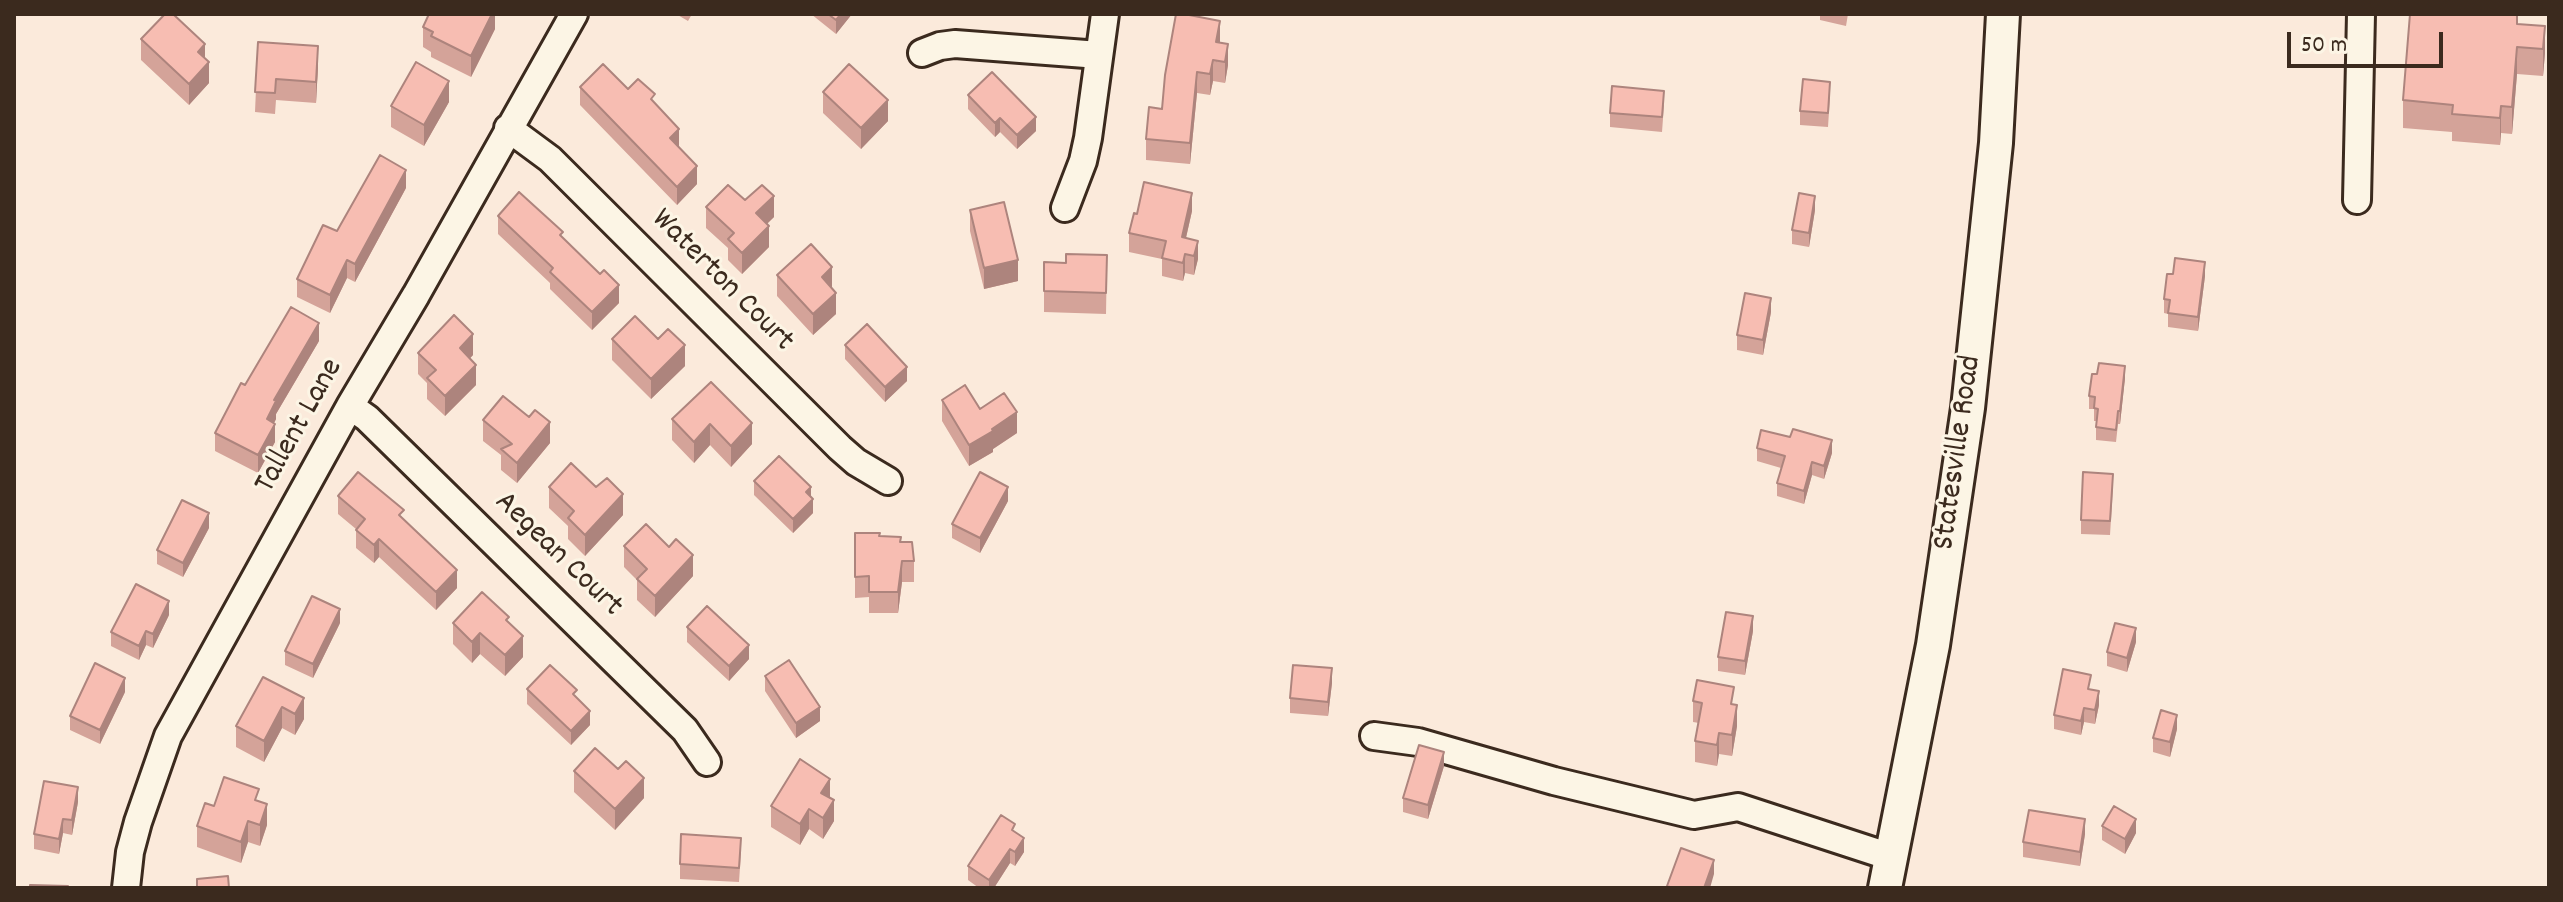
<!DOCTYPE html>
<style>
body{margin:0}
#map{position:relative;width:2563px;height:902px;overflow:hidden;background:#fbeadb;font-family:Dekko,sans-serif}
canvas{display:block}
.frame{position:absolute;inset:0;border:16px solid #3b2a1e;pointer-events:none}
.scale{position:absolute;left:2287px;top:32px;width:156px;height:36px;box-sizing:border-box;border:4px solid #3b2a1e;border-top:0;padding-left:10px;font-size:24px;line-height:28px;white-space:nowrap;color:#3b2a1e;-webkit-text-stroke:6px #fcf5e5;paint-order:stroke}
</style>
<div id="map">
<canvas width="2563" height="902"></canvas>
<div class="frame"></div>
<div class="scale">50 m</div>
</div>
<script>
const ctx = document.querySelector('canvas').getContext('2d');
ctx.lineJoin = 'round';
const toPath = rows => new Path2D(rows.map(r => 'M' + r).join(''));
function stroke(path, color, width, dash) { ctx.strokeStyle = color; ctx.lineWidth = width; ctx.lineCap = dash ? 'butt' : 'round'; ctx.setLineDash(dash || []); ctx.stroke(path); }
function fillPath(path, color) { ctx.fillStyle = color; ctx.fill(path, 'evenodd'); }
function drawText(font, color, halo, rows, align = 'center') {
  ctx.font = font + ' Dekko,sans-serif'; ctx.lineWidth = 6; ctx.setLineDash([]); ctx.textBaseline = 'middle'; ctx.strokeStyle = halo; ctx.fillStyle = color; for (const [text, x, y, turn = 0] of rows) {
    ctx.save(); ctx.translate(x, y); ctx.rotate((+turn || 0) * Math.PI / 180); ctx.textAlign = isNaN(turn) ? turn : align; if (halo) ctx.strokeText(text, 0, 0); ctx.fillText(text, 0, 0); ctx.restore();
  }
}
const minor = toPath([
 [922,53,940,46,955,44,1099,55],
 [508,128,550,159,840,448,856,462,888,481],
 [2357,200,2361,14],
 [1065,208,1083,161,1088,138,1105,14],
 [350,406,367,418,685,730,707,762],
 [1374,736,1418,742,1554,781,1694,815,1738,807,1891,857],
 [126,888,130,852,138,822,168,736,350,406,416,295,574,14]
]);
const major = toPath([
 [1885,888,1933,645,1968,408,1996,143,2003,14]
]);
stroke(minor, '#3b2a1e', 32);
stroke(major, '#3b2a1e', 38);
stroke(minor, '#fcf5e5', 26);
stroke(major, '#fcf5e5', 32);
fillPath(toPath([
 [495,14,495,29,471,77,431,57,431,52,423,47,423,27],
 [676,14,692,14,688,21],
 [811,14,852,14,836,34],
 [1820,14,1848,14,1846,26,1820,20],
 [2519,24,2545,26,2545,53,2543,76,2517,74,2512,134,2501,133,2500,145,2452,141,2452,132,2403,128,2403,100],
 [141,39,205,58,209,83,189,105,141,60],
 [258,42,318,66,316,103,276,100,275,114,255,112],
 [1220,43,1228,65,1225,83,1213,81,1210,95,1197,93,1190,164,1146,160,1146,139,1162,109],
 [580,87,628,89,678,147,697,184,677,205,580,105],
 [823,92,888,121,861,149,823,113],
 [968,95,1036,131,1017,149,1000,132,995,137,968,109],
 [1830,96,1828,127,1800,125,1800,111],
 [449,102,424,146,391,127,391,106],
 [1664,105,1662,132,1610,127,1610,113],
 [406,188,355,282,347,278,330,313,297,297,297,279,337,231],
 [745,200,774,217,767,224,769,247,742,274,728,260,728,248,706,228,706,207],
 [970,210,1018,281,984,289,970,231],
 [1815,210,1809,247,1792,244,1792,230],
 [1192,211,1186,238,1198,259,1194,275,1185,273,1183,281,1162,276,1162,259,1129,252,1129,233,1137,214],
 [498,216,563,238,619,303,592,330,550,289,550,283,498,234],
 [1107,255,1106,314,1044,312,1044,262,1066,263],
 [777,275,832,288,836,314,813,335,777,296],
 [2205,276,2198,331,2168,327,2168,314,2164,313,2164,299],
 [1771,312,1763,355,1737,350,1737,335],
 [612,339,685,366,651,399,612,360],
 [319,341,276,414,276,419,274,423,275,442,258,473,215,451,215,433,245,385],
 [845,345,907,381,885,402,845,359],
 [418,353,473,355,470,358,476,385,445,416,427,399,427,383,418,374],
 [2125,378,2120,424,2118,424,2116,442,2096,440,2096,421,2094,421,2094,409,2089,409,2089,396],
 [942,400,980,409,1017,433,993,449,993,452,969,466,942,421],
 [672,419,752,423,752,444,731,467,710,445,694,463,672,440],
 [483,420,550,443,517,483,501,470,501,455,483,441],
 [1757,448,1832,453,1824,479,1812,475,1804,504,1777,496,1777,483,1781,468,1757,461],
 [754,481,811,497,813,513,793,533,754,495],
 [549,487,623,515,585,556,568,539,568,526,549,508],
 [2113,488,2110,535,2081,534,2081,520],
 [338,496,404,519,457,588,436,610,379,557,374,563,356,548,356,529,338,514],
 [1008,501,980,553,952,538,952,524],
 [209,528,183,577,157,564,157,550],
 [855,533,880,536,901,542,914,561,914,582,902,582,898,613,869,613,869,597,855,598],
 [624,546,693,576,655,617,637,600,637,580,624,567],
 [169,615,153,648,146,645,139,660,111,646,111,632],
 [509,622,523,657,505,676,480,654,472,663,453,644,453,623],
 [340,623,313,678,285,665,285,651],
 [687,627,749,659,729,681,687,642],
 [1753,631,1745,675,1718,671,1718,657],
 [2136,642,2127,672,2107,666,2107,652],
 [765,676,820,721,796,738,765,691],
 [263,677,304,719,295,735,282,728,264,762,236,747,236,726],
 [1332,683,1328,716,1290,713,1290,698],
 [527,689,577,698,590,725,571,745,527,704],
 [2091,690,2099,705,2095,724,2084,722,2081,735,2054,729,2054,715],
 [125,692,100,744,70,730,70,716],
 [1693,701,1734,705,1737,726,1732,756,1719,754,1717,766,1695,762,1695,741,1699,723,1693,722],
 [2177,729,2170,757,2153,752,2153,738],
 [1444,766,1428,819,1403,812,1403,798],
 [618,769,644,798,615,830,574,792,574,771],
 [830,798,834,821,823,839,809,829,800,845,771,827,771,806],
 [259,801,267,825,260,846,248,842,241,863,197,847,197,826,214,806],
 [78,802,72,835,63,833,59,854,34,849,34,834],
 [2102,826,2136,833,2125,854,2102,840],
 [1015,832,1024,852,1015,866,1010,863,994,888,979,888,968,880,968,866],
 [2085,834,2080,866,2023,857,2023,842],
 [741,852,739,882,680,879,680,864]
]), '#d4a399');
fillPath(toPath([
 [492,14,495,14,495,29,471,77,471,56],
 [841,14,852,14,836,34,836,20],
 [1220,21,1220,42,1216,63,1216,42],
 [2545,26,2545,53,2543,76,2543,49],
 [205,44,205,65,198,52],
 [1228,44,1228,65,1225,83,1225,62],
 [318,46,318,66,316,103,316,82],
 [2517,47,2517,74,2512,134,2512,107],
 [1213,60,1213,81,1210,95,1210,74],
 [209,62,209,83,189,105,189,84],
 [1197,72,1197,93,1190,164,1190,143],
 [449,81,449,102,424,146,424,125],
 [888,100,888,121,861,149,861,128],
 [2501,106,2501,133,2500,145,2500,118],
 [1036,117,1036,131,1017,149,1017,135],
 [1000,118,1000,132,995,137,995,123],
 [679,129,679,147,670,138],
 [697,166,697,184,677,205,677,187],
 [406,170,406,188,355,282,355,264],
 [1192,193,1192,211,1182,255,1182,237],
 [774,196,774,217,756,234,756,213],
 [1815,196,1815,210,1809,247,1809,233],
 [769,226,769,247,742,274,742,253],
 [1198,241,1198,259,1194,275,1194,256],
 [1185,254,1185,273,1183,281,1183,263],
 [347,260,347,278,330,313,330,295],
 [1018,260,1018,281,984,289,984,268],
 [2205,262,2205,276,2198,331,2198,317],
 [832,267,832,288,822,277],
 [619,285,619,303,592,330,592,312],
 [836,293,836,314,813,335,813,314],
 [1771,298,1771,312,1763,355,1763,340],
 [319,323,319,341,276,414,276,419,267,437,267,419,274,400],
 [473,334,473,355,460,369,460,348],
 [685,345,685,366,651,399,651,379],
 [476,365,476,385,445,416,445,396],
 [2125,366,2125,378,2120,424,2120,411],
 [907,367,907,381,885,402,885,387],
 [1017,412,1017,433,993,449,993,452,969,466,969,445],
 [550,422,550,443,517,483,517,463],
 [752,423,752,444,731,467,731,446],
 [275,424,275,442,258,473,258,455],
 [710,424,710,445,694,463,694,442],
 [1832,440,1832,453,1824,479,1824,466],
 [1812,462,1812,475,1804,504,1804,491],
 [811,487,811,500,813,499,813,513,793,533,793,519,806,492],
 [1008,487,1008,501,980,553,980,538],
 [623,494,623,515,585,556,585,535],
 [209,513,209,528,183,577,183,563],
 [379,539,379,557,374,563,374,545],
 [693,555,693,576,655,617,655,596],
 [902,561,902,582,898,613,898,592],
 [457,570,457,588,436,610,436,592],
 [169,601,169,615,153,648,153,634],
 [340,609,340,623,313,678,313,664],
 [1753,616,1753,631,1745,675,1745,661],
 [2136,628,2136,642,2127,672,2127,658],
 [146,631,146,645,139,660,139,646],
 [480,633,480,654,472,663,472,642],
 [523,636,523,657,505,676,505,655],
 [749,645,749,659,729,681,729,666],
 [1332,668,1332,683,1328,716,1328,702],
 [125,678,125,692,100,744,100,730],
 [2099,691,2099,705,2095,724,2095,710],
 [304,698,304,719,295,735,295,714],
 [1737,705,1737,726,1732,756,1732,735],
 [282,707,282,728,264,762,264,741],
 [820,707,820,721,796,738,796,723],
 [2084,708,2084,722,2081,735,2081,721],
 [590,711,590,725,571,745,571,731],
 [2177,715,2177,729,2170,757,2170,742],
 [1719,733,1719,754,1717,766,1717,745],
 [1444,752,1444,766,1428,819,1428,805],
 [644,778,644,798,615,830,615,809],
 [830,779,830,800,821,793],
 [78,787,78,802,72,835,72,820],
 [834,800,834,821,823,839,823,818],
 [267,804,267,825,260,846,260,825],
 [809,809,809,829,800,845,800,824],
 [63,819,63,833,59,854,59,839],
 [2085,819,2085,834,2080,866,2080,852],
 [2136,819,2136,833,2125,854,2125,839],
 [248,821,248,842,241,863,241,842],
 [1024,838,1024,852,1015,866,1015,852],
 [1010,849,1010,863,994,888,989,888,989,880],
 [1714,860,1714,874,1710,888,1704,888]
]), '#ad847d');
const building = toPath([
 [165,14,173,14,205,44,198,52,209,62,189,84,141,39,165,14],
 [429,14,492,14,471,56,431,36,433,32,423,27,429,14],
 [828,14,841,14,836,20,828,14],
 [1176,14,1184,14,1220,21,1216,42,1228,44,1225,62,1213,60,1210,74,1197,72,1190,143,1146,139,1149,107,1162,109,1165,75,1176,14],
 [2410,14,2517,14,2517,24,2545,26,2543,49,2517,47,2512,107,2501,106,2500,118,2452,114,2453,105,2403,100,2410,14],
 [258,42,318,46,316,82,276,79,275,93,255,92,258,42],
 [416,62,449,81,424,125,391,106,416,62],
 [603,64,628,89,638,79,655,94,651,99,679,129,670,138,697,166,677,187,580,87,603,64],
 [849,64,888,100,861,128,823,92,849,64],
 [992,72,1036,117,1017,135,1000,118,995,123,968,95,992,72],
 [1803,79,1830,82,1828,113,1800,111,1803,79],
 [1612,86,1664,91,1662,117,1610,113,1612,86],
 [380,155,406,170,355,264,347,260,330,295,297,279,323,225,337,231,380,155],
 [1144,182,1192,193,1182,237,1198,241,1194,256,1185,254,1183,263,1162,258,1166,241,1129,233,1134,213,1137,214,1144,182],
 [728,185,745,200,762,185,774,196,756,213,769,226,742,253,728,239,734,233,706,207,728,185],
 [519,192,563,232,560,235,600,274,604,270,619,285,592,312,550,272,553,268,498,216,519,192],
 [1799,193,1815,196,1809,233,1792,230,1799,193],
 [1004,202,1018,260,984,268,970,210,1004,202],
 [811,244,832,267,822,277,836,293,813,314,777,275,811,244],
 [1066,254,1107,255,1106,293,1044,291,1044,262,1066,263,1066,254],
 [2175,258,2205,262,2198,317,2168,313,2170,300,2164,299,2167,274,2173,274,2175,258],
 [1745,293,1771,298,1763,340,1737,335,1745,293],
 [291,307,319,323,274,400,276,401,267,419,275,424,258,455,215,433,241,383,245,385,291,307],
 [454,315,473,334,460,348,476,365,445,396,427,378,436,370,418,353,454,315],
 [635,316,658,339,668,329,685,345,651,379,612,339,635,316],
 [867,324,907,367,885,387,845,345,867,324],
 [2099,363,2125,366,2120,411,2118,411,2116,430,2096,427,2098,409,2094,408,2095,397,2089,396,2092,374,2097,374,2099,363],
 [711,382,752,423,731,446,710,424,694,442,672,419,711,382],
 [965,385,980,409,1004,393,1017,412,992,429,993,431,969,445,942,400,965,385],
 [503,396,529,417,535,410,550,422,517,463,501,449,512,444,483,420,503,396],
 [1793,429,1832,440,1824,466,1812,462,1804,491,1777,483,1785,456,1757,448,1761,430,1790,437,1793,429],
 [779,456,811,487,806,492,813,499,793,519,754,481,779,456],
 [571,463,596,487,607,478,623,494,585,535,568,518,574,511,549,487,571,463],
 [358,472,404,510,399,515,457,570,436,592,379,539,374,545,356,530,365,519,338,496,358,472],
 [980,472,1008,487,980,538,952,524,980,472],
 [2083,472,2113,474,2110,521,2081,520,2083,472],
 [182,500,209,513,183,563,157,550,182,500],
 [646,524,669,547,676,539,693,555,655,596,637,579,647,569,624,546,646,524],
 [855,533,880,533,879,536,901,537,900,542,912,542,914,561,902,561,898,592,869,592,869,576,855,577,855,533],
 [136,584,169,601,153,634,146,631,139,646,111,632,136,584],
 [482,592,509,617,506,620,523,636,505,655,480,633,472,642,453,623,482,592],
 [312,596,340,609,313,664,285,651,312,596],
 [707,606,749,645,729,666,687,627,707,606],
 [1726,612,1753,616,1745,661,1718,657,1726,612],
 [2115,623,2136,628,2127,658,2107,652,2115,623],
 [789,660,820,707,796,723,765,676,789,660],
 [95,663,125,678,100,730,70,716,95,663],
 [550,665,577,690,573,694,590,711,571,731,527,689,550,665],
 [1293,665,1332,668,1328,702,1290,698,1293,665],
 [2063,669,2091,675,2088,689,2099,691,2095,710,2084,708,2081,721,2054,715,2063,669],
 [263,677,304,698,295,714,282,707,264,741,236,726,263,677],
 [1697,680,1734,687,1731,704,1737,705,1732,735,1719,733,1717,745,1695,741,1702,703,1693,701,1697,680],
 [2161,710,2177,715,2170,742,2153,738,2161,710],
 [1419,745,1444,752,1428,805,1403,798,1419,745],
 [595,748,618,769,626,761,644,778,615,809,574,771,595,748],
 [800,759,830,779,821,793,834,800,823,818,809,809,800,824,771,806,800,759],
 [224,777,259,789,255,800,267,804,260,825,248,821,241,842,197,826,205,803,214,806,224,777],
 [44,781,78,787,72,820,63,819,59,839,34,834,44,781],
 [2114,806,2136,819,2125,839,2102,826,2114,806],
 [2029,810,2085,819,2080,852,2023,842,2029,810],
 [1001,815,1015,824,1012,830,1024,838,1015,852,1010,849,989,880,968,866,1001,815],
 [681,834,741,838,739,868,680,864,681,834],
 [1681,848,1714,860,1704,888,1673,888,1667,886,1681,848],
 [228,876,229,888,197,888,197,879,228,876],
 [30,885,68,886,68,888,30,888,30,885]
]);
fillPath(building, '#f7bdb2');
stroke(building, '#ad847d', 2);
drawText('32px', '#3b2a1e', '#fcf5e5', [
 ["Waterton Court",721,282,45],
 ["Tallent Lane",301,427,-61],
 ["Statesville Road",1960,453,-82],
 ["Aegean Court",557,556,44]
]);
</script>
